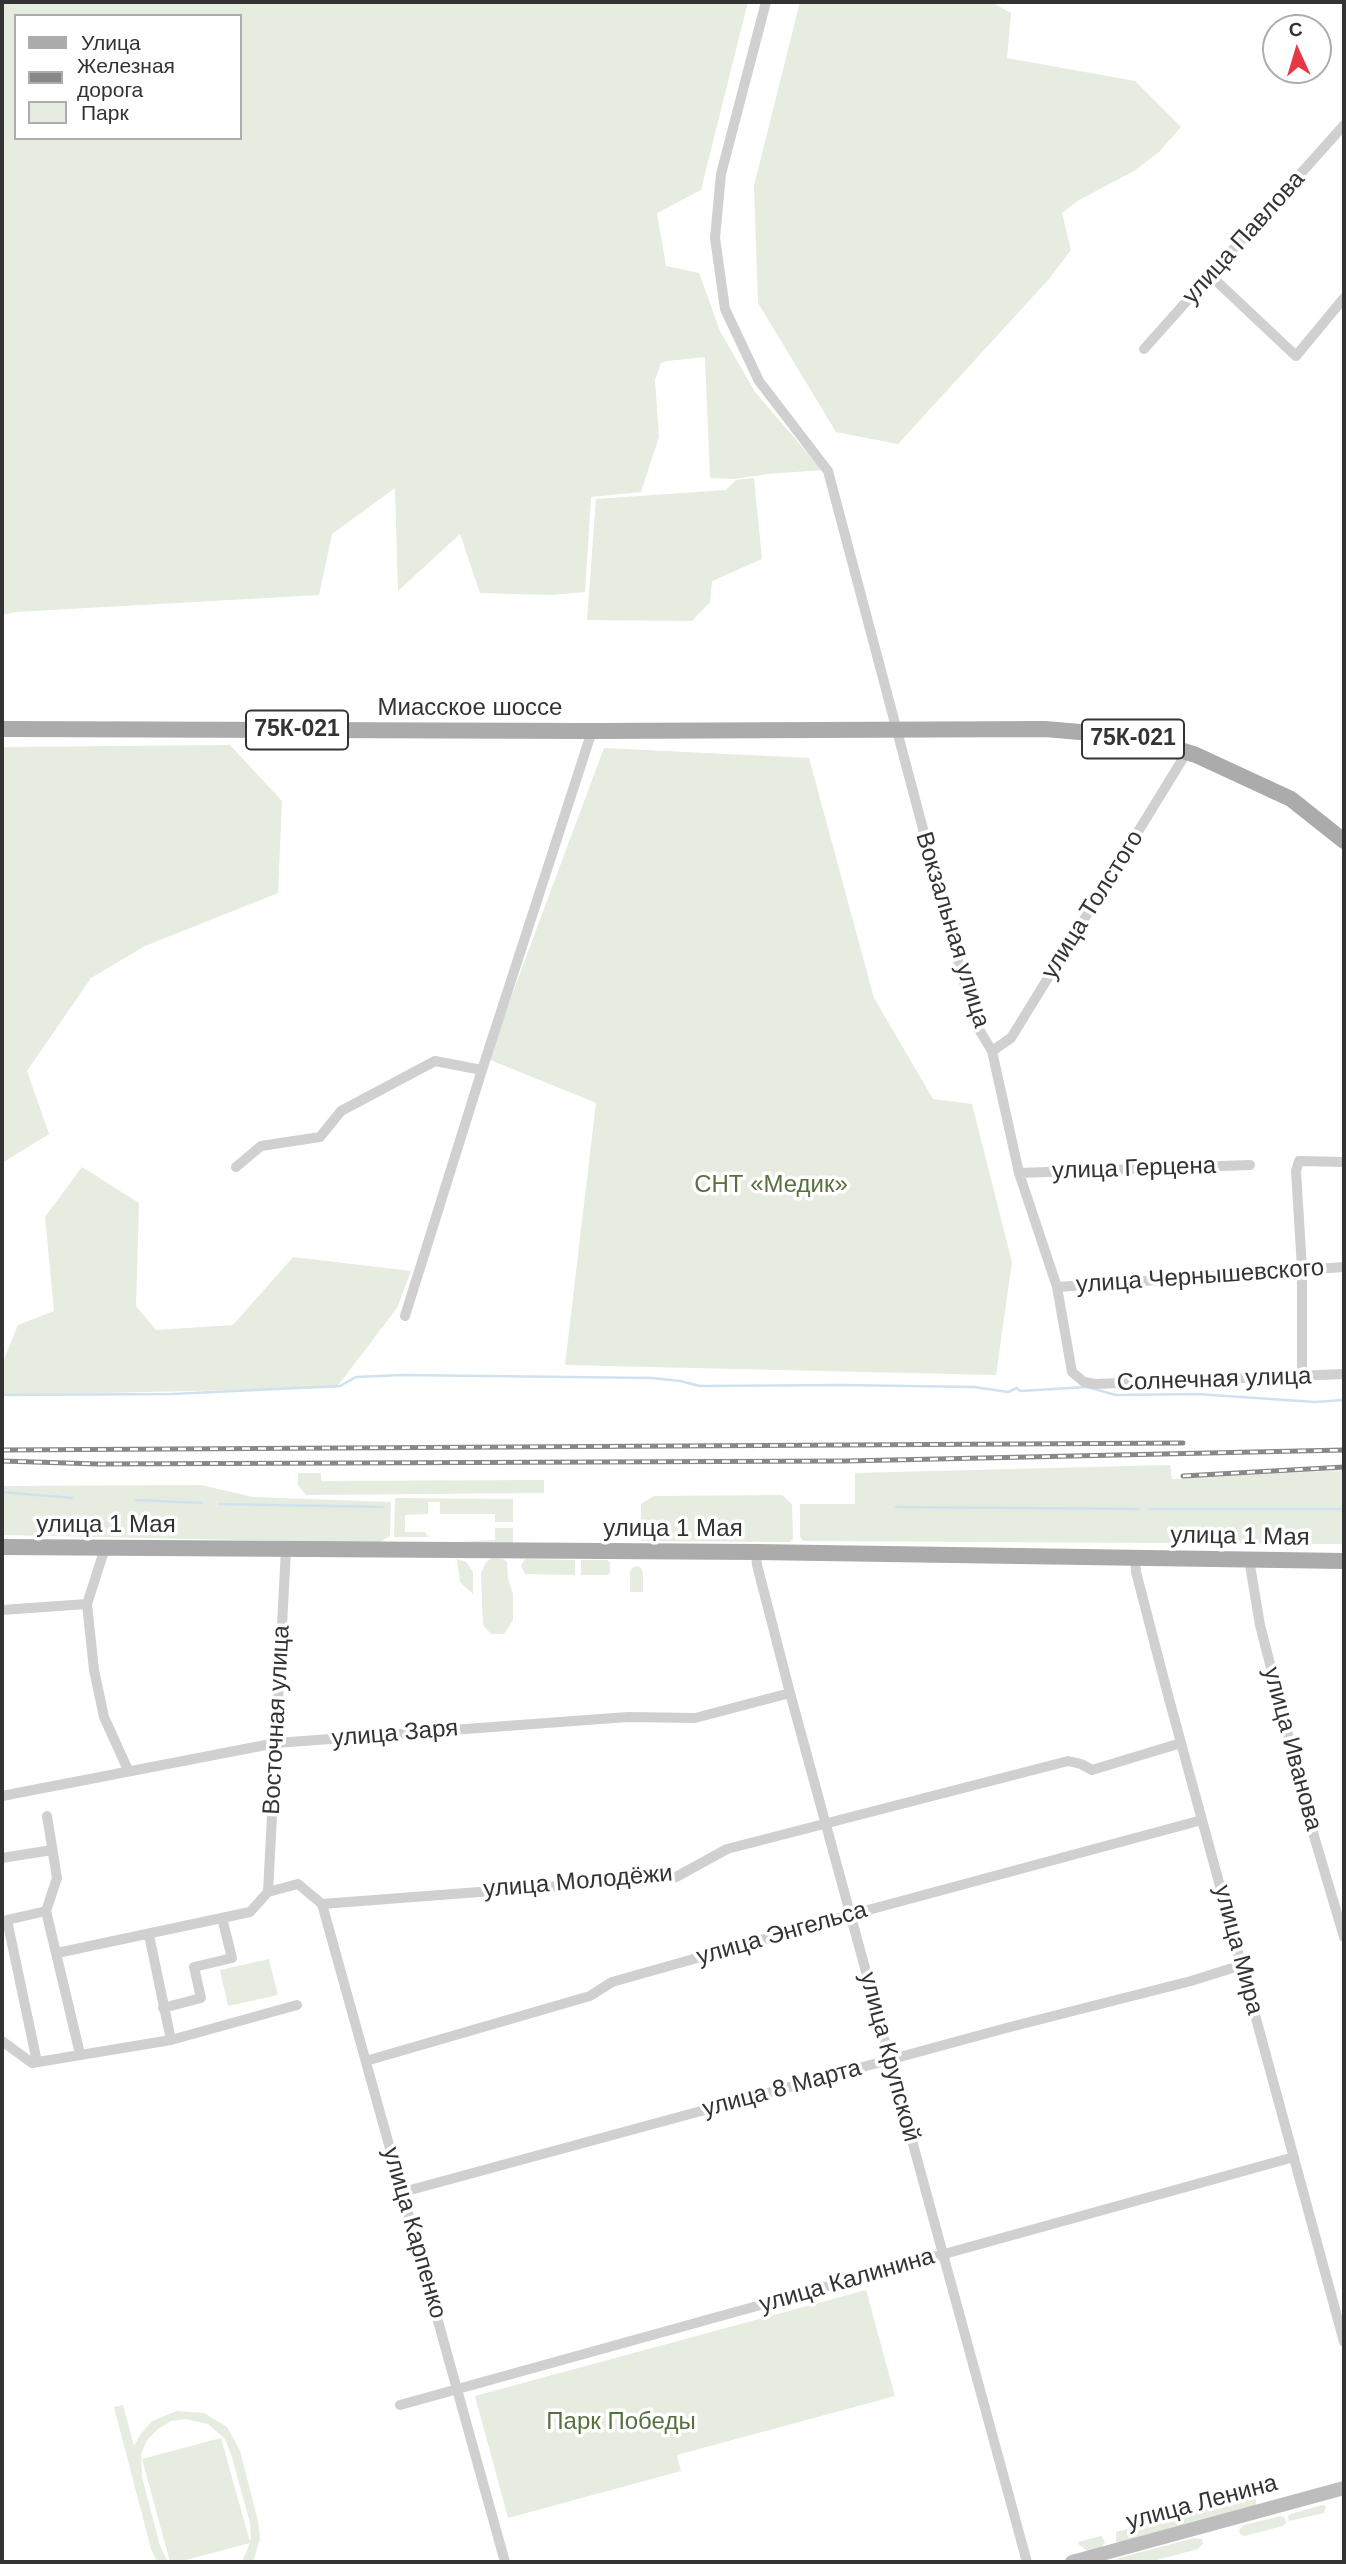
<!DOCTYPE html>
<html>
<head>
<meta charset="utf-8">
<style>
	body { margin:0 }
	#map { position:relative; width:1346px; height:2564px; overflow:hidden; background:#fff; font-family:Arial,sans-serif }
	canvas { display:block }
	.frame { position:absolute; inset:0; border:4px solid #333; pointer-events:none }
	.legend { position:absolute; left:14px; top:14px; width:228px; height:126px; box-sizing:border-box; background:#fff; border:2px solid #adadad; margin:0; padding:9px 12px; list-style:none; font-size:21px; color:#333 }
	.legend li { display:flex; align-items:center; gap:14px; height:35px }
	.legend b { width:35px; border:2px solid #adadad }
	.north { position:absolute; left:1262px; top:14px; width:70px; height:70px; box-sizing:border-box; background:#fff; border:2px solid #adadad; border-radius:50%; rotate:356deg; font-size:19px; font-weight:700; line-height:28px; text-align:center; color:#333 }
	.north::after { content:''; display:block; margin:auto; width:24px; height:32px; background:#e63946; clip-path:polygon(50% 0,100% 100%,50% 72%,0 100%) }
</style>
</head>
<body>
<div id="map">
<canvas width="1346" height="2564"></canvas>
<div class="frame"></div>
<ul class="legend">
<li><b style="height:9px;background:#ababab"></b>Улица</li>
<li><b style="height:9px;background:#888"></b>Железная дорога</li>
<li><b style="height:19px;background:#e6ecdf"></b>Парк</li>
</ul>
<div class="north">С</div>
</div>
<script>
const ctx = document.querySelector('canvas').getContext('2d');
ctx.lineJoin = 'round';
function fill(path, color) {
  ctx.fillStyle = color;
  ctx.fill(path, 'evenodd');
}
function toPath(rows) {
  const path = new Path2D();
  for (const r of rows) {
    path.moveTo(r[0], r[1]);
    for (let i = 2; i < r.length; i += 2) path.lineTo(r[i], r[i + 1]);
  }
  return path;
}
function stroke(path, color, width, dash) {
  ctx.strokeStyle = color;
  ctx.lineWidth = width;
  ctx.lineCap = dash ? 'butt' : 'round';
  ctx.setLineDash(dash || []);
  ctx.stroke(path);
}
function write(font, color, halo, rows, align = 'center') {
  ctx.font = font + ' Arial,sans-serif';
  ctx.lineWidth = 7;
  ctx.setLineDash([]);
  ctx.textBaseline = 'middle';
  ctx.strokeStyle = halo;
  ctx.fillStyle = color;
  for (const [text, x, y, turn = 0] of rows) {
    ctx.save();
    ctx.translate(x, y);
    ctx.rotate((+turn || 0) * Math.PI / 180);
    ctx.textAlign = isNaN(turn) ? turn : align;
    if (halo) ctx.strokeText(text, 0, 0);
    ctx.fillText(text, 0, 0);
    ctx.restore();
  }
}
fill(toPath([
	[2,2,748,2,701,190,657,213,666,266,699,273,720,331,755,392,822,470,768,474,734,479,710,478,705,357,667,361,661,363,655,380,659,437,641,492,591,497,585,592,552,595,480,593,460,534,398,591,395,488,332,534,319,595,16,612,2,615],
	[16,16,240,16,240,138,16,138],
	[800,2,991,2,1011,13,1007,58,1135,81,1181,127,1159,152,1134,171,1079,200,1062,213,1071,250,1049,279,898,444,836,432,758,303,754,186],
	[754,478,762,559,712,581,710,602,692,621,587,620,596,499,726,490,736,480],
	[230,745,282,801,278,893,145,946,91,978,27,1071,49,1134,2,1163,2,747],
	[604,748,809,758,874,998,933,1099,972,1104,1012,1262,996,1375,565,1365,596,1103,488,1059],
	[82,1167,139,1203,136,1306,156,1330,233,1325,293,1257,411,1271,397,1308,336,1388,2,1395,2,1364,18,1325,54,1311,45,1217],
	[1170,1465,1172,1479,1344,1470,1344,1544,803,1541,800,1537,800,1504,855,1504,855,1473],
	[298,1473,321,1473,321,1481,544,1480,544,1493,306,1495,298,1485],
	[201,1485,253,1497,391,1502,390,1536,378,1543,2,1535,2,1486],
	[782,1495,792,1504,793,1539,790,1542,642,1541,641,1540,641,1504,654,1496],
	[395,1498,513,1499,513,1522,495,1522,495,1514,440,1514,440,1502,428,1502,428,1514,405,1515,405,1532,425,1532,428,1537,394,1537],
	[495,1528,513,1528,513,1543,456,1542,495,1540],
	[492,1558,503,1559,507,1562,508,1579,513,1594,513,1620,504,1634,491,1634,483,1625,481,1573,486,1562],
	[457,1559,466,1562,473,1572,473,1594,460,1582],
	[525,1559,575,1560,575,1575,525,1574,521,1566],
	[581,1560,608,1560,610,1563,610,1573,607,1575,581,1575],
	[636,1566,641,1568,643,1573,643,1592,630,1592,630,1572,632,1568],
	[269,1959,278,1995,228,2006,220,1970],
	[866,2290,895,2396,677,2455,681,2471,508,2518,475,2396],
	[123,2405,134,2446,140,2435,152,2421,177,2411,204,2413,227,2427,240,2451,258,2521,260,2539,253,2562,242,2562,250,2543,178,2562,170,2562,142,2459,221,2438,250,2542,251,2538,250,2523,231,2454,225,2439,208,2424,186,2419,171,2421,158,2429,147,2440,141,2454,142,2477,160,2546,168,2562,157,2562,151,2549,114,2407],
	[1253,2495,1256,2498,1256,2506,1120,2544,1116,2542,1116,2532],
	[1322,2505,1326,2506,1324,2513,1289,2521,1288,2516,1291,2514],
	[1281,2516,1285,2518,1286,2523,1283,2526,1244,2536,1240,2534,1239,2530,1244,2525],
	[1101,2536,1105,2542,1101,2548,1088,2551,1078,2544,1078,2542],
	[1194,2538,1202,2539,1203,2544,1198,2549,1149,2562,1115,2562,1119,2558]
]), '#e6ecdf');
stroke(toPath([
	[2,1395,172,1394,340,1386,356,1377,402,1375,652,1378,680,1381,700,1386,842,1385,974,1387,1008,1392,1017,1388,1020,1391,1087,1387,1116,1395,1197,1394,1315,1402,1344,1400],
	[2,1492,72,1498],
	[136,1500,202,1503],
	[219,1504,383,1507],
	[896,1507,1139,1509],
	[1149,1509,1344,1509]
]), '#cfe2ee', 2.5);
stroke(toPath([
	[766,2,721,174,715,238,725,309,759,381,828,471,974,1021,992,1051,1019,1173,1057,1287,1072,1372,1084,1382,1095,1384,1344,1374],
	[1211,276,1296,356,1344,298],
	[1144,349,1344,125],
	[992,1051,1011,1038,1187,752],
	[236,1167,261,1146,320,1137,341,1111,435,1061,482,1070],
	[1019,1173,1250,1165],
	[1057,1287,1344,1267],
	[405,1316,482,1070,592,731],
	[1302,1376,1302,1268,1296,1171,1299,1161,1344,1162],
	[105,1548,87,1604,94,1670,104,1717,128,1770],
	[756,1552,757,1565,790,1693,1027,2562],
	[1135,1558,1136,1572,1168,1695,1344,2342],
	[1249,1559,1260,1625,1314,1836,1344,1937],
	[2,1610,87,1604],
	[2,1796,276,1743,628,1717,695,1718,790,1693],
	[47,1816,57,1878,46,1911,80,2054],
	[2,1858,52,1850],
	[268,1892,286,1549],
	[322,1904,505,2562],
	[149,1935,171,2040],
	[57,1953,250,1912,268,1892,298,1884,322,1904,676,1877,727,1849,1068,1761,1081,1764,1092,1770,1181,1743],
	[163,2008,201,1998,194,1967,232,1958,222,1918],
	[2,2041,32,2063,171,2040,297,2005],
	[366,2061,590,1996,612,1982,846,1916,1202,1820],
	[37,2062,7,1920,46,1911],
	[403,2192,1010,2027,1191,1981,1242,1965],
	[400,2405,1294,2157]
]), '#d0d0d0', 10);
stroke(toPath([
	[1072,2562,1344,2488]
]), '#bdbdbd', 14);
stroke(toPath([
	[2,729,592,731,1045,729,1103,734,1158,743,1196,755,1291,799,1344,841],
	[2,1547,756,1552,1344,1561]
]), '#ababab', 16);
const rail = toPath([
	[2,1450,1183,1443],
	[2,1461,98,1464,846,1461,1344,1450],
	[1183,1476,1344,1467]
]);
stroke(rail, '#888', 5);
stroke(rail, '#fff', 2.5, [8]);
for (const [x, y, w] of [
	[297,730,102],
	[1133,739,102]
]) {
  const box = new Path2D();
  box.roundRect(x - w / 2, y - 19.5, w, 39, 5);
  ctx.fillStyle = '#fff';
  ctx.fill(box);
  stroke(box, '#333', 2);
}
write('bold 23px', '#333', null, [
	["75К-021",297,730],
	["75К-021",1133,739]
]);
write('24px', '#333', '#fff', [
	["улица Павлова",1244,238,-48],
	["Миасское шоссе",470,708],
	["улица Толстого",1093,905,-58],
	["Вокзальная улица",952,930,73],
	["улица Герцена",1134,1169,-2],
	["улица Чернышевского",1200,1277,-4],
	["Солнечная улица",1214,1380,-2],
	["улица 1 Мая",106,1525],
	["улица 1 Мая",673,1529],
	["улица 1 Мая",1240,1537,1],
	["Восточная улица",277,1720,-87],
	["улица Заря",395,1734,-5],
	["улица Иванова",1292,1749,75],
	["улица Молодёжи",578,1882,-5],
	["улица Энгельса",782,1934,-16],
	["улица Мира",1238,1950,75],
	["улица Крупской",889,2057,75],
	["улица 8 Марта",782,2089,-15],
	["улица Карпенко",414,2233,74],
	["улица Калинина",847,2281,-16],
	["улица Ленина",1202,2503,-15]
]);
write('24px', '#56703f', '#fff', [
	["СНТ «Медик»",771,1185],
	["Парк Победы",621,2422]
]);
</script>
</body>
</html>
